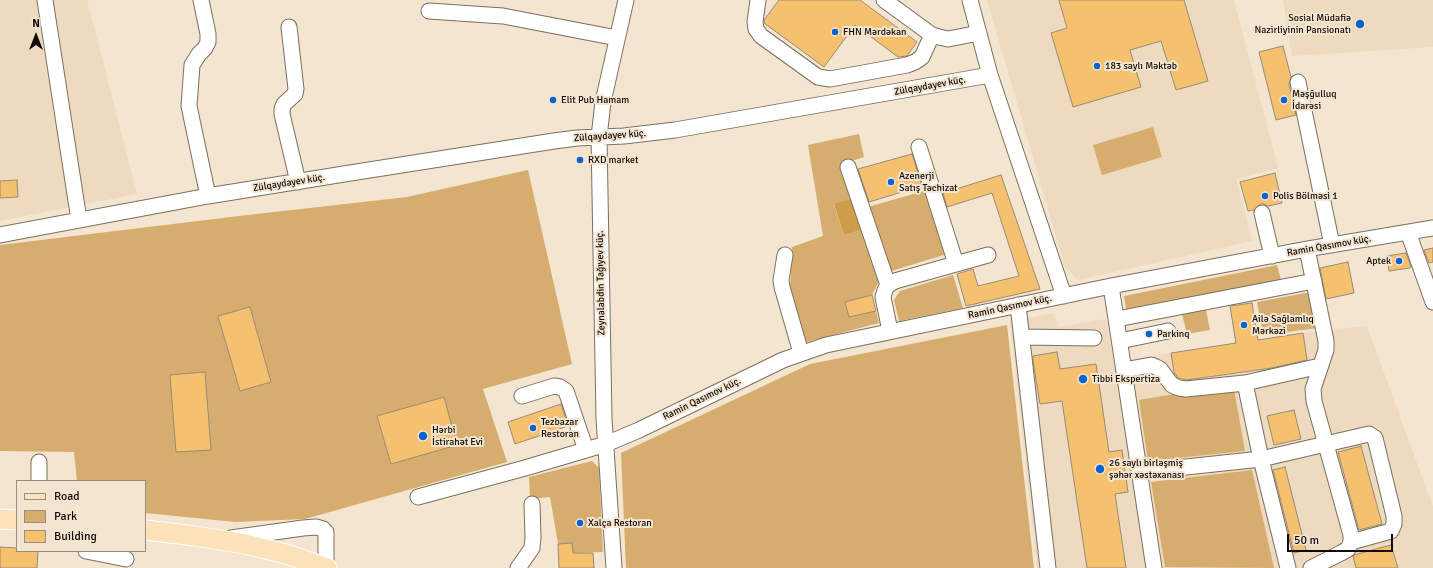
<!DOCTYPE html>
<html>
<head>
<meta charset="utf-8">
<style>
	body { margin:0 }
	#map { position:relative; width:1433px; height:568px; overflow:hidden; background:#f4e5d1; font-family:Signika,sans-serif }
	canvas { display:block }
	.legend { position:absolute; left:16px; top:480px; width:130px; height:72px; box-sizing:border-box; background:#f4e5d1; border:1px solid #988d7f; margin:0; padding:5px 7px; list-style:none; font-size:12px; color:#0f0a05 }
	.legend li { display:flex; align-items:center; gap:8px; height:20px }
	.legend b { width:20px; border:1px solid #988d7f }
	.north { position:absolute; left:16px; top:16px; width:40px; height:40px; -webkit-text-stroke:3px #f4e5d1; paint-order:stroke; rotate:0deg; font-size:11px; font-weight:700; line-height:16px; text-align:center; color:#0f0a05 }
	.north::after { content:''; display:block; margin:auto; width:14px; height:18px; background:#0f0a05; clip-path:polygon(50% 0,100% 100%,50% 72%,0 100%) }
	.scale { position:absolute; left:1287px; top:534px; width:106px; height:18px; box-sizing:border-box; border:2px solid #0f0a05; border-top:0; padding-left:5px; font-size:12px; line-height:14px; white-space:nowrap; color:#0f0a05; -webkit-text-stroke:3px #f4e5d1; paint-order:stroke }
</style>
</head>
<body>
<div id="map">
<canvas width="1433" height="568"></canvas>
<ul class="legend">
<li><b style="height:5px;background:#fce2ba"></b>Road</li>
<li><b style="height:11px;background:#d6ad6e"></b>Park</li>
<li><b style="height:11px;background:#f5c16f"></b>Building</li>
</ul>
<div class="north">N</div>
<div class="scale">50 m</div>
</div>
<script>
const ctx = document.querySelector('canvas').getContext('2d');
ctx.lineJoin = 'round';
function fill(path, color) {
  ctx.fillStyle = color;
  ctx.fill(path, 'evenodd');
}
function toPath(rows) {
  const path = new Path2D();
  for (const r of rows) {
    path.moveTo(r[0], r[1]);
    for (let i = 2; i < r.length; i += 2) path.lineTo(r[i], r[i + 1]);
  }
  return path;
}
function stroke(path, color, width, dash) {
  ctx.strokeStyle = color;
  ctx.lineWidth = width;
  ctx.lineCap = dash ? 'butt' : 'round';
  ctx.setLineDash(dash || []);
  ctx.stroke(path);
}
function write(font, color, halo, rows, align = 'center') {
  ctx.font = font + ' Signika,sans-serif';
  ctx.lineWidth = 4;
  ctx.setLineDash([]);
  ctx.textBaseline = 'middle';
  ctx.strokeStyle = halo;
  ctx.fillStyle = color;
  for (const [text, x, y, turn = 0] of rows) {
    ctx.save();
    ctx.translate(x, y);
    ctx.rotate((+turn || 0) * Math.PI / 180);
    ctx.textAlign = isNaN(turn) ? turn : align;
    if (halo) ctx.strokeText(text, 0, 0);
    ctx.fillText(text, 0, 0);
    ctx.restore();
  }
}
fill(toPath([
	[0,0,87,0,137,194,0,221],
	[987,0,1234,0,1278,168,1236,179,1252,241,1078,280,1065,267],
	[1283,0,1433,0,1433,47,1292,56],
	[1252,303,1258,340,1325,330,1367,326,1433,507,1433,568,1037,568,1010,322,1054,313,1059,327,1106,319,1114,362,1235,343,1230,306]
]), '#eddabf');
fill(toPath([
	[1153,127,1162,157,1102,175,1093,145],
	[859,134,864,157,840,165,852,199,834,205,844,235,861,230,879,281,872,295,879,323,806,342,790,291,792,247,823,236,808,145],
	[528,170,572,364,483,389,507,462,305,519,235,522,145,513,145,481,77,481,74,452,0,451,0,245,239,216,407,197],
	[927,190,947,254,888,272,868,207],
	[1277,265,1281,280,1126,309,1124,296],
	[953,275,963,308,899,321,894,300,900,291],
	[1311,292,1318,328,1263,335,1257,302],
	[1206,310,1210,330,1187,334,1182,314],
	[1007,325,1034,568,626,568,621,453,810,364],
	[1233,384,1245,451,1148,461,1139,400],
	[592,461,599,468,603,552,573,553,558,544,550,497,530,499,529,477],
	[1252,470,1274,568,1165,567,1151,482]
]), '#d6ad6e');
fill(toPath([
	[852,199,861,230,844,235,834,204]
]), '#cf9d4a');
const building = toPath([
	[779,0,860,0,917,42,907,56,898,57,855,25,824,67,764,23,764,20,779,0],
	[1059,0,1184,0,1208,81,1176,90,1161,41,1130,50,1141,87,1073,107,1051,33,1067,28,1059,0],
	[1283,46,1291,77,1289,84,1296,115,1276,120,1259,52,1283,46],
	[912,154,922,186,869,202,858,169,912,154],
	[1275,173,1282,203,1268,206,1264,204,1260,204,1254,210,1248,211,1240,182,1275,173],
	[1001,175,1040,289,966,306,957,274,973,269,978,286,1019,276,992,193,947,207,943,193,1001,175],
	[17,180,18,197,0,198,0,181,17,180],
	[1433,248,1433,262,1429,263,1424,250,1433,248],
	[1406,253,1411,267,1410,268,1389,271,1386,256,1406,253],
	[1348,262,1354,293,1326,299,1320,268,1348,262],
	[872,295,876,311,849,317,845,302,872,295],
	[1252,303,1258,340,1303,333,1307,360,1272,368,1194,379,1186,380,1178,378,1174,372,1171,353,1236,343,1230,306,1252,303],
	[250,307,271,382,240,391,218,316,250,307],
	[1057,352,1060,369,1096,364,1109,452,1122,450,1128,492,1115,494,1126,568,1087,568,1062,401,1040,404,1033,361,1033,356,1057,352],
	[205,372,211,450,176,452,170,375,205,372],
	[444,397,457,445,391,464,377,416,444,397],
	[561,404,568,426,515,444,508,422,561,404],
	[1294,410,1301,439,1274,445,1267,416,1294,410],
	[1361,446,1382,524,1359,530,1338,452,1361,446],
	[1285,467,1306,550,1294,553,1273,470,1285,467],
	[572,543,573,553,593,553,594,568,559,568,558,544,572,543],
	[1391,545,1398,568,1356,568,1353,556,1354,555,1391,545],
	[0,547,17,548,17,551,38,551,37,568,0,568,0,547]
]);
fill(building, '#f5c16f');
stroke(building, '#988b78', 1);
const minor = toPath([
	[45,0,79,220],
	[201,0,208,34,208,42,205,48,199,54,192,65,189,106,208,196],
	[758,0,755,22,756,29,761,36,818,77,830,79,907,65,915,62,922,57,932,35],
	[884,0,932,35,939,37,948,39,979,33],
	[970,0,990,75],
	[429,11,503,16,617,38],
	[289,27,296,89,295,94,284,104,282,109,282,114,298,182],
	[1298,82,1332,245],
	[919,147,956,264],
	[848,167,888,285],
	[1262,213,1272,256],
	[1408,232,1433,302],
	[0,235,208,196,344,174,554,141,577,138,624,136,675,130,990,75,1064,296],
	[1307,249,1326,341,1326,350,1313,389,1314,401,1351,535,1351,542,1348,549,1341,553,1311,568],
	[785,255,781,280,782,287,801,353],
	[1111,286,1154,568],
	[1018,305,1048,568],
	[1117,319,1314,281],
	[890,331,883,297,885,290,888,285,895,281,988,255],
	[1022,337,1094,338],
	[1120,341,1168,331],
	[1124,370,1151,365,1156,367,1160,369,1172,385,1179,388,1186,389,1245,383,1320,366],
	[1245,383,1261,459,1288,568],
	[522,396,554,386,560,387,566,391,586,450],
	[1139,472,1261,459,1369,434,1375,438,1394,516,1394,524,1391,531,1351,542],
	[39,481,39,462],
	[418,497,525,468,606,444,639,430,783,360,826,345,1111,286,1307,249,1433,228],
	[231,538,303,528,316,527,323,529,326,532,326,568],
	[86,551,126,559],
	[518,568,532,548,533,538,532,504],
	[614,568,604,419,599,137,603,102,626,0]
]);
const major = toPath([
	[0,519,17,520],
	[145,530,195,536,245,544,286,554,327,568]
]);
stroke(minor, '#7b6f5d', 17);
stroke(major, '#fff', 21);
stroke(minor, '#fff', 15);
stroke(major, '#fce2ba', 19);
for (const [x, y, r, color] of [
	[1360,24,5,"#0a63cc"],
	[835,32,4,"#0a63cc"],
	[1097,66,4,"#0a63cc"],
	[553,100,4,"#0a63cc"],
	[1284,100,4,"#0a63cc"],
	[580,160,4,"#0a63cc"],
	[891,182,4,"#0a63cc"],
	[1265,196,4,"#0a63cc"],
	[1399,261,4,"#0a63cc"],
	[1244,325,4,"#0a63cc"],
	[1149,334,4,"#0a63cc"],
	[1083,379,5,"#0a63cc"],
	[533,428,4,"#0a63cc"],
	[423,436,5,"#0a63cc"],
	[1100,469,5,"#0a63cc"],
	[580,523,4,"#0a63cc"]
]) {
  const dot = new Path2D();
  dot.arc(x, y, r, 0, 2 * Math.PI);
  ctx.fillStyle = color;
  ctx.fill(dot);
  stroke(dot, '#f4e5d1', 1.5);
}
write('10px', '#0f0a05', '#f4e5d1', [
	["Sosial Müdafiə",1351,18,"right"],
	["Nazirliyinin Pansionatı",1351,30,"right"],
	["FHN Mərdəkan",843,32],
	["183 saylı Məktəb",1105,66],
	["Məşğulluq",1292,94],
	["İdarəsi",1292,106],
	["Elit Pub Hamam",561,100],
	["RXD market",588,160],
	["Azenerji",899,176],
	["Satış Təchizat",899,188],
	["Polis Bölməsi 1",1273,196],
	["Aptek",1391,261,"right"],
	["Ailə Sağlamlıq",1252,319],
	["Mərkəzi",1252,331],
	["Parkinq",1157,334],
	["Tibbi Ekspertiza",1092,379],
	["Tezbazar",541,422],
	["Restoran",541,434],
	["Hərbi",432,430],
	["İstirahət Evi",432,442],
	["26 saylı birləşmiş",1109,463],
	["şəhər xəstəxanası",1109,475],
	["Xalça Restoran",588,523]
], 'left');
write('10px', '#0f0a05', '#f4e5d1', [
	["Zülqaydayev küç.",930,86,-10],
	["Zülqaydayev küç.",610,136,-4],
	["Zülqaydayev küç.",289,183,-9],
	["Ramin Qasımov küç.",1329,246,-10],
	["Zeynalabdin Tağıyev küç.",601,283,-91],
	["Ramin Qasımov küç.",1010,307,-12],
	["Ramin Qasımov küç.",702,399,-26]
]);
</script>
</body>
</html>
